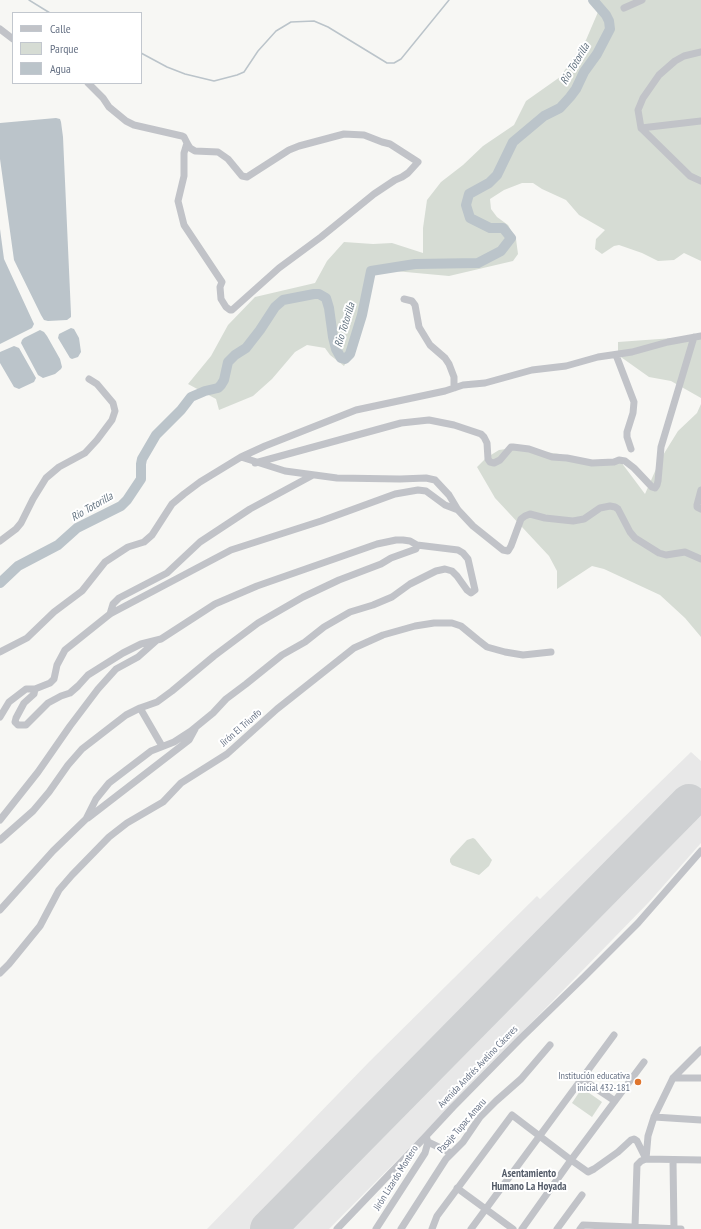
<!DOCTYPE html>
<html>
<head>
<meta charset="utf-8">
<style>
	body { margin:0 }
	#map { position:relative; width:701px; height:1229px; overflow:hidden; background:#f7f7f4; font-family:"PT Sans Narrow",sans-serif }
	canvas { display:block }
	.legend { position:absolute; left:12px; top:12px; width:130px; height:72px; box-sizing:border-box; background:#fff; border:1px solid #c2c7ce; margin:0; padding:5px 7px; list-style:none; font-size:12px; color:#677285 }
	.legend li { display:flex; align-items:center; gap:8px; height:20px }
	.legend b { width:20px; border:1px solid #c2c7ce }
</style>
</head>
<body>
<div id="map">
<canvas width="701" height="1229"></canvas>
<ul class="legend">
<li><b style="height:5px;background:#c1c3c8"></b>Calle</li>
<li><b style="height:11px;background:#d6dcd4"></b>Parque</li>
<li><b style="height:11px;background:#bbc4ca"></b>Agua</li>
</ul>
</div>
<script>
const ctx = document.querySelector('canvas').getContext('2d');
ctx.lineJoin = 'round';
function fill(path, color) {
  ctx.fillStyle = color;
  ctx.fill(path, 'evenodd');
}
function toPath(rows) {
  const path = new Path2D();
  for (const r of rows) {
    path.moveTo(r[0], r[1]);
    for (let i = 2; i < r.length; i += 2) path.lineTo(r[i], r[i + 1]);
  }
  return path;
}
function stroke(path, color, width, dash) {
  ctx.strokeStyle = color;
  ctx.lineWidth = width;
  ctx.lineCap = dash ? 'butt' : 'round';
  ctx.setLineDash(dash || []);
  ctx.stroke(path);
}
function write(font, color, halo, rows, align = 'center') {
  ctx.font = font + ' "PT Sans Narrow",sans-serif';
  ctx.lineWidth = 4;
  ctx.setLineDash([]);
  ctx.textBaseline = 'middle';
  ctx.strokeStyle = halo;
  ctx.fillStyle = color;
  for (const [text, x, y, turn = 0] of rows) {
    ctx.save();
    ctx.translate(x, y);
    ctx.rotate((+turn || 0) * Math.PI / 180);
    ctx.textAlign = isNaN(turn) ? turn : align;
    if (halo) ctx.strokeText(text, 0, 0);
    ctx.fillText(text, 0, 0);
    ctx.restore();
  }
}
fill(toPath([
	[691,752,701,761,701,843,649,902,437,1120,329,1229,207,1229,370,1061,537,896,540,899]
]), '#e8e8e8');
fill(toPath([
	[596,0,701,0,701,261,684,253,674,260,658,261,642,253,619,245,614,246,602,254,595,249,596,239,605,230,579,215,566,200,542,189,533,183,522,183,504,190,490,199,491,209,497,217,508,225,516,239,518,254,513,261,449,276,384,270,373,273,367,282,365,292,364,321,355,346,344,366,330,355,325,348,307,345,295,352,272,379,253,396,219,410,216,399,188,384,211,356,228,325,255,297,315,283,327,261,344,242,373,244,392,243,423,253,423,228,427,200,441,182,463,165,483,146,514,125,526,101,560,77,586,40,598,12],
	[701,336,701,398,671,381,649,377,618,355,618,342],
	[701,404,701,637,685,618,660,595,604,569,592,566,557,589,557,571,549,556,495,498,477,467,486,458,499,450,513,448,560,454,584,463,603,459,621,462,645,494,660,460,678,431,697,413],
	[473,838,475,839,492,860,489,866,479,875,452,865,450,862,450,859,452,856,467,840],
	[582,1088,602,1102,592,1117,572,1103]
]), '#d6dcd4');
fill(toPath([
	[56,118,60,119,61,122,63,137,71,314,71,317,67,320,48,321,44,320,41,315,14,260,0,159,0,123],
	[0,229,4,259,34,324,32,328,0,344],
	[71,328,74,329,79,338,81,352,78,357,72,359,70,358,58,338,59,334],
	[40,330,44,332,47,336,60,359,62,367,61,369,55,374,43,378,38,375,21,343,22,340,24,338],
	[14,346,19,348,36,378,34,382,19,389,14,387,0,363,0,352]
]), '#bbc4ca');
stroke(toPath([
	[29,0,50,13],
	[141,53,167,67,185,74,214,81,237,75,244,72,258,51,276,31,291,22,314,21,328,27,387,63,394,63,401,59,449,0]
]), '#bbc4ca', 1.5);
stroke(toPath([
	[0,583,18,566,58,545,77,528,121,506,127,500,141,479,141,464,142,459,156,435,181,410,191,397,205,391,218,388,221,385,224,380,228,362,235,355,246,348,260,330,275,307,283,300,314,294,319,294,326,298,329,308,333,337,336,349,341,358,345,359,350,354,362,315,371,271,415,264,478,263,501,251,511,238,503,228,490,228,470,218,466,205,469,194,489,183,497,175,513,142,544,116,560,108,570,97,576,89,584,72,597,54,610,29,609,21,606,15,593,0]
]), '#bbc4ca', 10);
stroke(toPath([
	[268,1229,689,802]
]), '#ced0d2', 36);
stroke(toPath([
	[624,8,642,0],
	[0,29,13,39],
	[701,52,684,56,675,61,659,75,643,98,638,110,641,128,690,176,701,181],
	[88,83,103,98,109,107,126,121,134,125,182,136,184,137,187,143,190,148,195,151,218,152,228,159,242,176,247,177,289,150,299,146,344,134,364,135,382,142,390,144,418,162,408,173,402,177,395,180,374,194,321,237,279,268,232,310,230,310,226,307,221,299,220,287,222,282,184,225,178,201,184,176,184,153,187,143],
	[641,128,701,121],
	[404,299,412,301,415,305,419,327,430,345,445,358,449,364,454,377,454,388],
	[616,355,634,402,633,413,627,432,627,437,631,449],
	[241,457,285,471,337,478,400,479,426,478,435,480,449,495,458,510,473,526,503,550,508,551,511,546,521,519,525,516,530,514,545,518,573,521,584,519,600,508,610,506,615,507,618,509,630,532,635,538,659,553,666,555,685,552,701,559],
	[255,463,401,423,429,420,454,425,481,434,484,437,487,443,488,459,490,462,494,463,500,460,511,447,513,447,529,449,552,457,567,458,592,463,614,462,619,460,625,461,634,468,652,487,655,488,657,485,658,481,661,447,694,337],
	[701,490,697,505,697,507,701,509],
	[0,541,16,529,21,523,33,499,46,478,59,467,85,453,97,440,112,420,115,411,113,403,97,384,89,379],
	[110,614,113,604,119,598,167,573,200,542,250,509,313,475],
	[0,652,27,638,54,612,82,591,105,562,128,547,144,542,152,535,172,504,184,494,200,482,241,457,265,446,356,410,445,391,463,385,485,383,532,370,566,366,598,357,632,352,668,342,701,336],
	[140,708,162,746],
	[0,717,9,702,26,689,35,689],
	[88,818,189,740,195,729],
	[0,820,38,772,70,726,98,689,116,669,138,657,156,641],
	[0,840,33,811,49,792,68,765,82,749,126,715,140,708,157,702,172,691,214,656,258,623,303,597,339,580,381,564,391,558,416,549,417,545,410,541,403,540,396,540,377,544,257,586,215,604,161,639,141,644,123,653,88,675,78,686,70,693,61,696,48,703,26,725,18,725,15,722,16,718,24,703,34,694,35,689,50,683,54,679,57,665,65,650,110,614,231,550,321,521,395,494,418,490,426,491,445,505,458,510],
	[0,910,53,851,86,819,96,799,109,783,151,751,174,742,191,731,213,713,226,699,246,684,282,655,305,642,324,627,350,612,373,605,392,597,410,584,436,571,445,569,452,571,457,576,467,590,471,593,475,590,468,559,463,553,458,550,417,545],
	[0,973,9,964,40,926,59,890,72,875,109,837,127,823,163,802,181,783,227,754,277,709,354,648,383,635,415,626,434,623,452,623,461,626,478,640,487,647,505,652,523,655,551,652],
	[673,1078,701,1078],
	[582,1079,615,1101],
	[654,1117,701,1120],
	[428,1142,451,1153],
	[646,1159,648,1136,654,1117,673,1078,701,1050],
	[673,1160,674,1229],
	[457,1188,513,1229],
	[635,1227,637,1165,641,1161,646,1159,701,1160],
	[337,1229,426,1136,453,1107,520,1039,585,976,638,923,701,851],
	[376,1229,425,1153,428,1142,426,1136],
	[401,1229,446,1159,463,1142,480,1117,496,1101,521,1079,550,1045],
	[432,1229,437,1216,512,1115,571,1160,588,1172,594,1169,618,1152,631,1140,634,1139,637,1141,646,1159],
	[471,1229,614,1035],
	[522,1229,571,1160,644,1062],
	[557,1229,582,1195],
	[580,1229,583,1225,681,1229]
]), '#c1c3c8', 7);
for (const [x, y, r, color] of [
	[638,1082,4,"#df752d"]
]) {
  const dot = new Path2D();
  dot.arc(x, y, r, 0, 2 * Math.PI);
  ctx.fillStyle = color;
  ctx.fill(dot);
  stroke(dot, '#fff', 1.5);
}
write('10px', '#677285', '#fff', [
	["Jirón El Triunfo",241,728,-41],
	["Avenida Andrés Avelino Cáceres",478,1067,-46],
	["Pasaje Tupac Amaru",462,1126,-49],
	["Jirón Lizardo Montero",396,1178,-58]
]);
write('10px', '#677285', '#fff', [
	["Institución educativa",630,1076],
	["inicial 432-181",630,1088]
], 'right');
write('italic 11px', '#637381', '#fff', [
	["Rio Totorilla",575,64,-59],
	["Rio Totorilla",345,325,-73],
	["Rio Totorilla",92,507,-30]
]);
write('bold 11px', '#555d6a', '#fff', [
	["Asentamiento",529,1174],
	["Humano La Hoyada",529,1187]
]);
</script>
</body>
</html>
